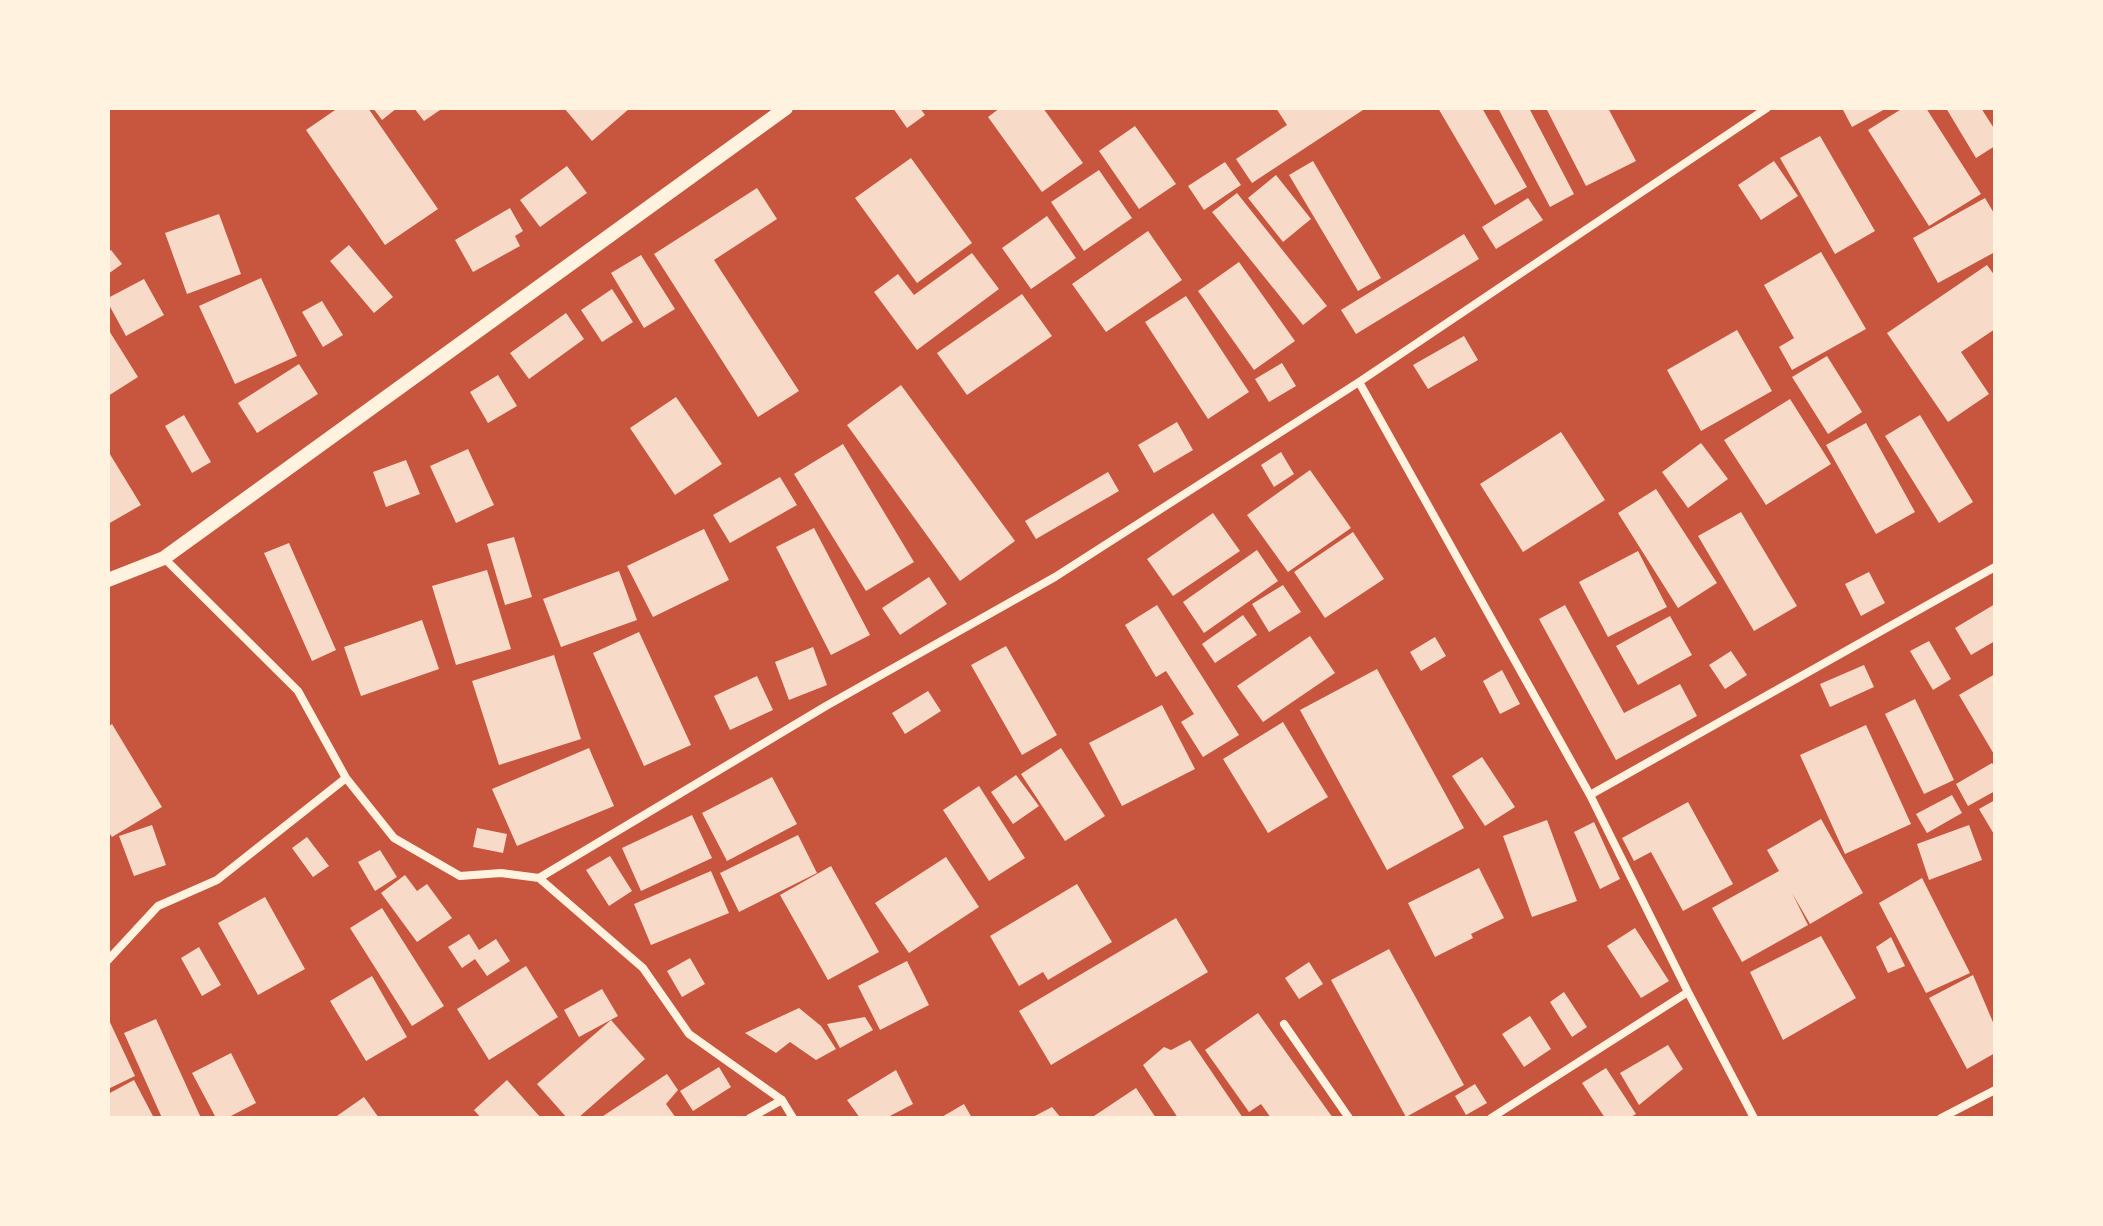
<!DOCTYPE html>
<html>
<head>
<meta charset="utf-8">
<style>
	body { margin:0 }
	#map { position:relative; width:2103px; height:1226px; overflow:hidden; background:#c8553d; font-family:"IBM Plex Sans",sans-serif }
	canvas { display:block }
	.frame { position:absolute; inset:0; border:110px solid #fff3e0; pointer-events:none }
</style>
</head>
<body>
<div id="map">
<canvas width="2103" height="1226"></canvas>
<div class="frame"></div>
</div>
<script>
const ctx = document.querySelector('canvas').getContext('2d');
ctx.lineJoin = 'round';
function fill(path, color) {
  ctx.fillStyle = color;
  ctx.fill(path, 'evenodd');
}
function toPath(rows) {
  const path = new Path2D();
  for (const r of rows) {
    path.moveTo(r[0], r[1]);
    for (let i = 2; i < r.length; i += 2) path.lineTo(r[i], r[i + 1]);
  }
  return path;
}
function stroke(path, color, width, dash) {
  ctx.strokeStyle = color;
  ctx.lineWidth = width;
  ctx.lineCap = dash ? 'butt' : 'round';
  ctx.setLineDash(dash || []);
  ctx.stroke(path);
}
fill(toPath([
	[338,108,368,108,438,209,385,245,306,130],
	[373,108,397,108,382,120],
	[414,108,443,108,424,121],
	[564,108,630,108,592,141],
	[893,108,920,108,925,115,907,128],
	[1000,108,1043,108,1083,163,1042,192,988,117],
	[1276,108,1366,108,1252,183,1236,159,1287,125],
	[1438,108,1482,108,1527,187,1495,205],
	[1498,108,1529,108,1574,194,1550,207],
	[1546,108,1608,108,1636,161,1586,186],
	[1842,108,1887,108,1852,127],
	[1903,108,1926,108,1981,194,1929,226,1868,130],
	[1946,108,1981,108,1995,130,1995,146,1976,158],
	[1135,126,1176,184,1139,209,1099,151],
	[1820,136,1875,231,1835,254,1780,158],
	[911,158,972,243,917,283,855,198],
	[1313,161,1381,278,1358,291,1289,175],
	[1774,161,1798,196,1761,220,1738,185],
	[1225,162,1241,185,1204,210,1188,186],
	[567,166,587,193,540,227,520,200],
	[1099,170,1132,218,1084,251,1051,202],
	[1276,175,1311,219,1283,242,1248,198],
	[757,188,777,219,714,260,799,391,758,417,654,254],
	[1237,193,1327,306,1303,325,1212,212],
	[1528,198,1543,220,1496,249,1482,227],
	[1985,198,1995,215,1995,252,1938,283,1913,238],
	[510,208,523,231,515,236,520,246,473,272,455,240],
	[219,214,241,274,187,294,165,233],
	[1047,216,1076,258,1031,289,1002,248],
	[1148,231,1182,280,1106,332,1072,284],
	[1464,234,1479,259,1356,334,1341,310],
	[349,245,393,297,374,313,330,261],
	[111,250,122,264,108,274,108,252],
	[1821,252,1866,329,1792,370,1779,347,1794,338,1764,285],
	[972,253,999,289,917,350,874,292,898,274,914,295],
	[641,255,675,309,644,328,611,273],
	[1239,262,1295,341,1254,370,1198,291],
	[1987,265,1995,276,1995,329,1961,352,1989,394,1948,422,1887,333],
	[261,278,297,356,235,384,199,306],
	[144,279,164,315,126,336,108,303,108,298],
	[612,289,633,322,602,342,581,310],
	[1022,294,1052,336,967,395,937,353],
	[1186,296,1249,392,1208,419,1145,322],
	[322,301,343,335,323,347,302,312],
	[566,313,584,339,529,379,510,353],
	[108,329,138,377,108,396],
	[1737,330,1772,391,1701,431,1667,370],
	[1464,336,1478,360,1428,389,1413,365],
	[1827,356,1862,412,1828,434,1792,377],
	[1282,363,1296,386,1269,402,1255,379],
	[299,364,318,394,257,433,238,403],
	[498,375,517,406,488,423,470,392],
	[901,385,1015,541,960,581,847,425],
	[676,397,722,464,675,495,630,428],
	[1790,399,1831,464,1766,505,1724,440],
	[184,415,211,462,192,473,165,426],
	[1920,415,1973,502,1939,523,1885,436],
	[1177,422,1193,450,1154,473,1138,445],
	[1866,423,1915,512,1876,534,1826,445],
	[1561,432,1605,500,1523,552,1480,484],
	[1701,443,1728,479,1688,508,1662,472],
	[843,444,914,562,866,591,794,474],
	[468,449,494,505,456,523,430,466],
	[108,451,141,505,108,524],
	[1281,452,1294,474,1274,487,1261,465],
	[406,460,420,494,386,507,373,472],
	[1310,470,1351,528,1288,572,1247,515],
	[1108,472,1119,491,1036,539,1025,521],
	[780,477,797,505,730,543,713,515],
	[1656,489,1717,583,1678,608,1618,513],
	[1741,512,1797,606,1754,631,1698,536],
	[1213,513,1240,551,1173,596,1147,559],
	[814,528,870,635,831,655,776,547],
	[704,529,729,580,653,617,627,566],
	[1353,532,1384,579,1325,618,1294,572],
	[514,537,532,597,505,605,487,544],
	[289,543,336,650,312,661,264,553],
	[1257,550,1278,581,1204,633,1183,602],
	[1638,551,1667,607,1608,637,1579,582],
	[487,570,511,649,456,665,432,586],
	[619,571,637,620,561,647,543,599],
	[1869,572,1885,603,1861,616,1845,584],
	[929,577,947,604,900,635,882,608],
	[1283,585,1301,612,1269,632,1252,604],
	[1995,604,1995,641,1971,655,1955,628],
	[1157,605,1239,735,1203,757,1181,722,1194,714,1166,671,1156,677,1125,625],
	[1565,605,1624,713,1680,684,1697,716,1616,760,1539,619],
	[1243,615,1257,635,1215,663,1202,644],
	[1670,616,1692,655,1638,685,1616,646],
	[422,620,439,669,361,696,344,647],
	[639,632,691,745,644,766,593,653],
	[1310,636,1335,673,1263,722,1237,686],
	[1435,637,1446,656,1421,671,1410,652],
	[1929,641,1951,679,1933,690,1910,651],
	[1006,646,1057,735,1022,755,971,665],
	[813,647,827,685,789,700,775,662],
	[1731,651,1747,675,1725,689,1709,665],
	[554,655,581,739,499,765,472,681],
	[1864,665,1874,687,1830,707,1820,684],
	[1377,669,1464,828,1387,870,1300,710],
	[1502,670,1520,704,1500,714,1483,681],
	[1995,674,1995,756,1959,695],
	[757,676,773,710,730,730,714,696],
	[928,691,941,711,905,734,892,713],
	[1915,699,1954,780,1924,794,1885,714],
	[1162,705,1195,769,1122,806,1089,743],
	[1283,722,1328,797,1268,833,1223,759],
	[112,724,162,807,112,837,108,831,108,727],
	[1866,725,1911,824,1845,854,1800,755],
	[589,748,614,806,517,846,492,789],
	[1061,748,1105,816,1065,841,1021,774],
	[1482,757,1515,807,1485,826,1452,776],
	[1992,763,1995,767,1995,791,1968,806,1956,784],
	[1016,775,1039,806,1013,824,991,792],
	[772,777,797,824,727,861,702,813],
	[979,786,1025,858,989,881,943,810],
	[1952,795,1962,813,1927,833,1916,814],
	[1995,800,1995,836,1979,809],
	[1688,802,1733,884,1683,911,1651,852,1634,861,1622,838],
	[692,815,712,858,641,891,622,848],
	[1821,819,1863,893,1810,924,1792,893,1808,925,1742,962,1712,908,1779,871,1767,850],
	[1547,820,1577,901,1532,917,1503,836],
	[1594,822,1620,879,1600,889,1574,832],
	[152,825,166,865,134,876,119,836],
	[1969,825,1982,860,1929,880,1917,844],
	[477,828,507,834,503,853,473,847],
	[798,835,817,873,739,912,720,873],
	[307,837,329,866,313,877,292,848],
	[380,850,397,877,375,891,358,862],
	[610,856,632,891,609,906,586,870],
	[946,857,979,907,909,953,875,903],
	[831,866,879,952,828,980,780,895],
	[1479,868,1504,918,1471,934,1473,938,1435,957,1408,903],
	[711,871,729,913,651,945,634,904],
	[405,875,417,891,427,884,452,918,417,942,381,893],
	[1922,878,1970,973,1926,993,1879,903],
	[1077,884,1112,942,1048,980,1043,972,1019,986,990,936],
	[265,897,305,969,258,995,218,923],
	[382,908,444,1006,412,1026,350,928],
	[1176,918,1208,972,1051,1065,1019,1011],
	[1635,928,1669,981,1641,998,1607,946],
	[469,934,479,950,496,939,510,961,487,976,475,959,462,968,448,947],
	[1821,936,1856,998,1783,1040,1750,972],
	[1891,937,1905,966,1888,973,1876,947],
	[199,947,221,985,202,996,181,958],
	[1389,949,1464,1085,1406,1117,1331,980],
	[690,958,705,984,682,997,667,971],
	[907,961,929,1005,880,1030,858,986],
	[1309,962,1323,984,1299,999,1285,978],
	[526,966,558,1017,489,1060,457,1009],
	[1973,975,1995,1027,1995,1053,1967,1069,1929,998],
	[372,976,407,1037,366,1061,330,1001],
	[602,989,618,1016,579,1037,564,1010],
	[1564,992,1587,1027,1572,1037,1550,1002],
	[799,1008,821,1026,836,1049,816,1060,790,1042,776,1053,745,1033],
	[1258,1013,1333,1118,1271,1118,1261,1104,1249,1112,1205,1050],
	[1530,1016,1551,1049,1524,1067,1502,1034],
	[865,1017,873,1030,840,1048,827,1024],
	[108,1018,135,1076,108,1089],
	[156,1019,201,1118,162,1118,124,1033],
	[611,1020,645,1059,578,1118,567,1118,537,1084],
	[1190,1040,1243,1118,1178,1118,1143,1065,1164,1047,1171,1050],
	[1668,1045,1683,1069,1639,1105,1620,1073],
	[231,1053,256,1103,227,1118,216,1118,192,1073],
	[719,1067,731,1087,693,1111,680,1091],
	[1606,1068,1636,1114,1629,1118,1605,1118,1582,1083],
	[896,1070,913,1104,886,1118,860,1118,847,1100],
	[667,1074,678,1090,666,1104,676,1118,600,1118],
	[134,1080,154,1118,108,1118,108,1094],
	[507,1080,541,1118,481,1118,474,1110],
	[1475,1084,1487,1103,1466,1115,1455,1096],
	[1136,1088,1156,1118,1091,1118],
	[364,1097,379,1118,334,1118],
	[964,1104,972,1118,940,1118],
	[1052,1107,1061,1118,1031,1118]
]), '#f7dbc8');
stroke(toPath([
	[1359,382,1590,795,1688,992,1754,1118],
	[164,558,298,691,346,778,394,838,460,876,501,873,539,878,643,968,689,1034,782,1100,793,1118],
	[1590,795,1995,567],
	[539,878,826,706,1055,577,1359,382,1767,108],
	[108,960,158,906,217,880,346,778],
	[1284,1024,1349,1118],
	[750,1118,782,1100],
	[1491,1118,1688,992],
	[1941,1118,1995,1090]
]), '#fff3e0', 8);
stroke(toPath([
	[108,580,164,558,786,108]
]), '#fff3e0', 14);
</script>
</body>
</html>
